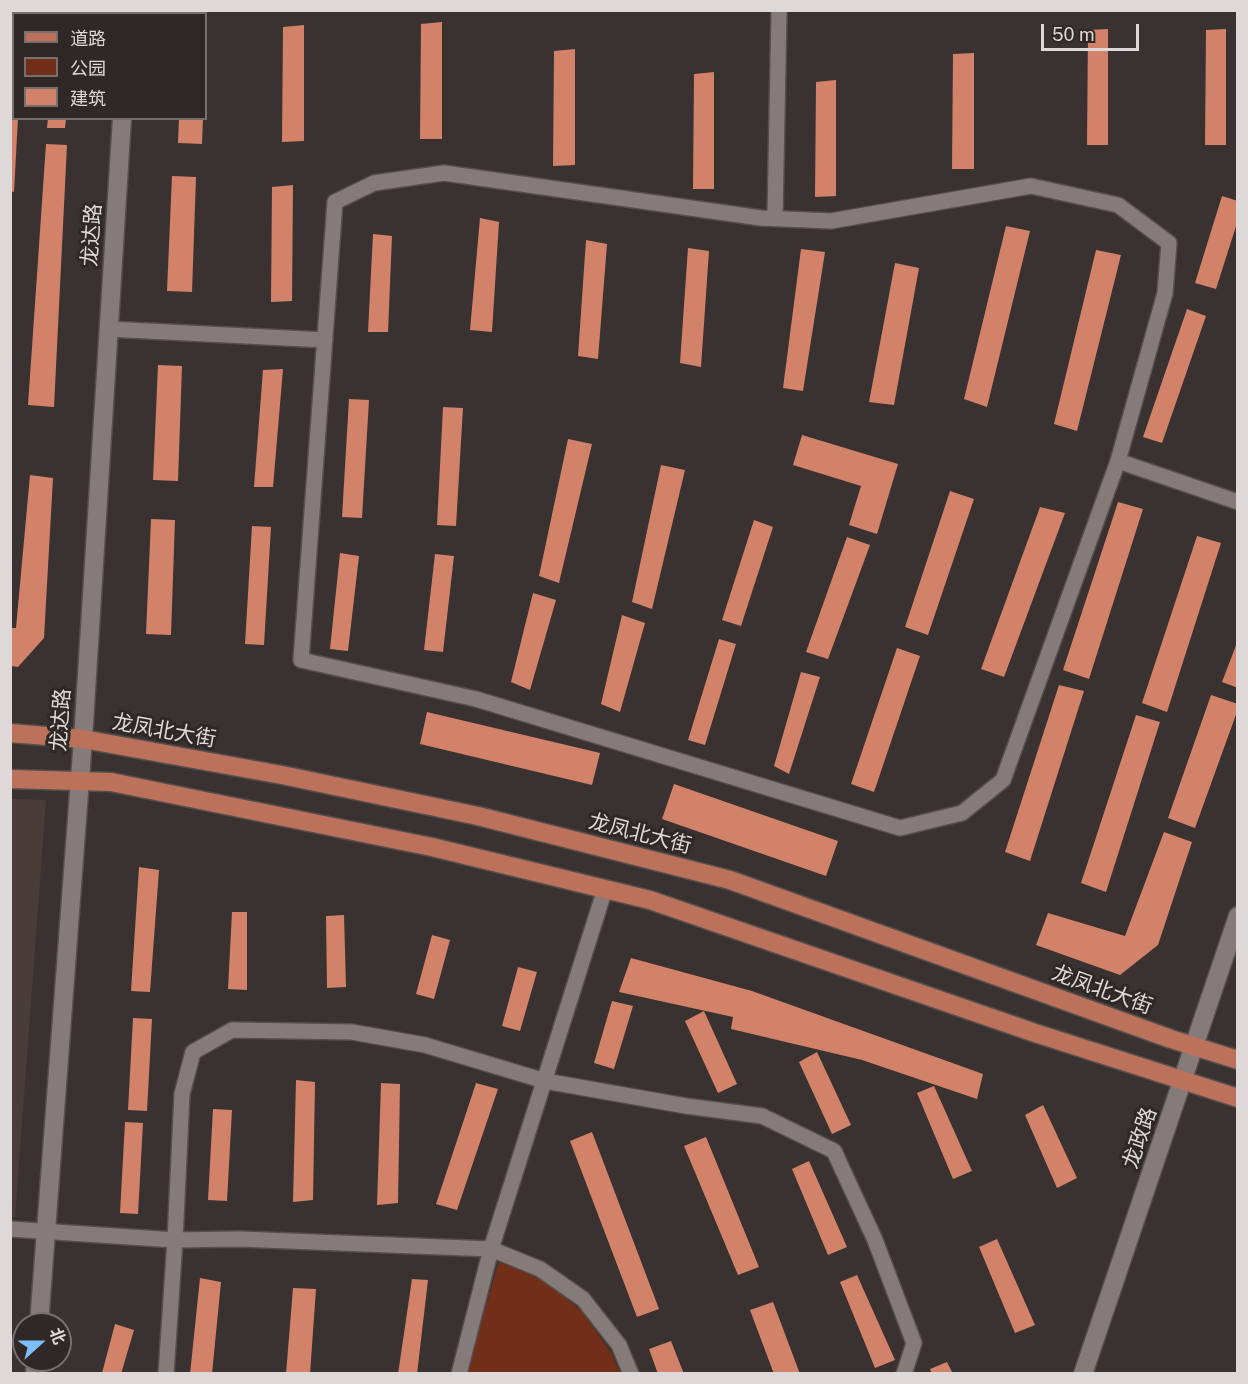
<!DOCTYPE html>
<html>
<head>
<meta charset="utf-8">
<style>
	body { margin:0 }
	#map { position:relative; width:1248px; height:1384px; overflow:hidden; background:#3a3230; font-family:"Public Sans","Noto Sans SC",sans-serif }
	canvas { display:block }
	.frame { position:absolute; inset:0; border:12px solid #ded9d8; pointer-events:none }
	.legend { position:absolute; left:12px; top:12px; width:195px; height:108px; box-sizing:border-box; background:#2f2826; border:2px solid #756f6d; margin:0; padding:8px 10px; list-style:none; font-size:18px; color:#ded9d8 }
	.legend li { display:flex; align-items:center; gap:12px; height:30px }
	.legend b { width:30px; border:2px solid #756f6d }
	.north { position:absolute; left:12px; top:1312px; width:60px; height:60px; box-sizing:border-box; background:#2f2826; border:2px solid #756f6d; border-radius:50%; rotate:69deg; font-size:16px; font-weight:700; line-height:24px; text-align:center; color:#ded9d8 }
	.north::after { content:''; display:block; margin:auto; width:21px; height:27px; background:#7ebdf9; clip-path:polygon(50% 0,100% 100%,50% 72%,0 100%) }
	.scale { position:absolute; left:1041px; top:24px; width:98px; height:27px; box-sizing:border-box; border:3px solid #ded9d8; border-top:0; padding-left:8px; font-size:18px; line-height:21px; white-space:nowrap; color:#ded9d8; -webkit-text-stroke:4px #2f2826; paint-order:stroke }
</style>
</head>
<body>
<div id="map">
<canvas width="1248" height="1384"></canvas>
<div class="frame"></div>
<ul class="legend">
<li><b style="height:8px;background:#bc715a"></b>道路</li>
<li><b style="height:16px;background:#712f1a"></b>公园</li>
<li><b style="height:16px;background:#d28269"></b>建筑</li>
</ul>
<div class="north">北</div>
<div class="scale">50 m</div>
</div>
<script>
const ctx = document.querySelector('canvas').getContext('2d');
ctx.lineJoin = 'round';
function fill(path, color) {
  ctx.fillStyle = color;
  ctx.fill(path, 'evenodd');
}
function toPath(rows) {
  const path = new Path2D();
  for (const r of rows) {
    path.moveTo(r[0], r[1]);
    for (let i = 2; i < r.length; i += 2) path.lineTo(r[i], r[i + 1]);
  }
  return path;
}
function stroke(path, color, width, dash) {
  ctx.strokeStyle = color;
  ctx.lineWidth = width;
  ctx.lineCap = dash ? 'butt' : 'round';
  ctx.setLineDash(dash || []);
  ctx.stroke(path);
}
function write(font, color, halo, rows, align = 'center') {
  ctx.font = font + ' "Public Sans","Noto Sans SC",sans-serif';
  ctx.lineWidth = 6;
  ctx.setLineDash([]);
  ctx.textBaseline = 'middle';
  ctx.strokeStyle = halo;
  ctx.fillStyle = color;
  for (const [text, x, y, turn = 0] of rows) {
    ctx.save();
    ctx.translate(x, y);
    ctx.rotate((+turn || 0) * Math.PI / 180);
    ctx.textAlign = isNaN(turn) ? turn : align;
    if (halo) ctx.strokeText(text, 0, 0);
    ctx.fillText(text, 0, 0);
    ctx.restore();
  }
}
fill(toPath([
	[11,799,46,800,15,1217,10,1217]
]), '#4a3d39');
fill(toPath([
	[499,1262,548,1282,582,1312,612,1354,620,1373,466,1374]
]), '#712f1a');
fill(toPath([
	[10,10,21,10,21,14,14,14,14,31,10,31],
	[442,22,442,139,420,139,421,24],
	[304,25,304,141,282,142,283,27],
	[1108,29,1108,145,1087,145,1088,30],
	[1226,29,1226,145,1205,145,1206,30],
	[575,49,575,165,553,166,554,51],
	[974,53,974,169,952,169,953,54],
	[714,72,714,189,693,189,694,74],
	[836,80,836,196,815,197,816,82],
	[10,82,14,82,14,118,18,118,14,192,10,191],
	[48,118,66,118,65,128,47,128],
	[179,118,203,118,202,144,178,143],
	[46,144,67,145,54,407,28,405],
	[172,176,196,177,192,292,167,291],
	[293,185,292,301,271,302,272,187],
	[1222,196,1238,201,1238,220,1216,289,1195,283],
	[480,218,499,222,492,332,470,330],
	[1006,226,1030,231,987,407,964,399],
	[373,234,392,236,388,332,368,332],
	[586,240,607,244,598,359,578,356],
	[688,248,709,251,701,367,680,363],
	[801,249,825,252,803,391,783,388],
	[1096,250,1121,255,1077,431,1054,424],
	[895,263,919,268,894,405,869,402],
	[1187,309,1206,316,1162,443,1143,437],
	[158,365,182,366,178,481,153,480],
	[283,369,273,487,254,487,263,370],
	[349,399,369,400,362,518,342,517],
	[443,407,463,408,456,526,437,525],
	[802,435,898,464,877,534,849,525,861,486,793,465],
	[568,439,592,444,559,583,539,576],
	[661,465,685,470,652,609,632,602],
	[30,475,53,478,44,638,18,667,10,666,10,628,16,628],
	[950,491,974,499,928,635,905,627],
	[1118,502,1143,509,1089,679,1063,670],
	[1040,507,1065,513,1004,677,981,669],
	[151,519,175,520,171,635,146,634],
	[754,520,773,527,741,626,722,620],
	[252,526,271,527,264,645,245,644],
	[1197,536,1221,543,1167,712,1142,703],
	[847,537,870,545,828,659,806,652],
	[340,553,359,556,348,651,330,649],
	[435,554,454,556,443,652,424,650],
	[533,593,556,600,530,690,511,682],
	[622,615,645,623,620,712,601,704],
	[719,639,736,644,705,745,688,740],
	[1238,640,1238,688,1222,682],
	[897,648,920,656,874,792,851,784],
	[801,672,820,677,789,774,774,766],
	[1059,685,1084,691,1030,861,1005,852],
	[1211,695,1238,704,1238,709,1195,828,1168,818],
	[427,712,600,753,592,785,420,744],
	[1136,715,1160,722,1106,892,1081,883],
	[674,784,838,841,826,876,662,819],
	[1164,832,1192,842,1158,945,1120,975,1036,945,1048,913,1125,936],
	[139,867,159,870,150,992,131,991],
	[232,912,247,912,247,990,228,989],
	[344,915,346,987,327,988,326,916],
	[432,935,450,940,434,999,416,994],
	[631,958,752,991,983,1074,977,1099,862,1060,731,1029,733,1017,619,992],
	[518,967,537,972,520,1031,502,1026],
	[612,1001,633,1006,614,1069,594,1063],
	[704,1011,737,1084,718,1093,685,1021],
	[133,1018,152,1019,147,1111,128,1110],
	[817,1052,851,1125,832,1134,799,1062],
	[296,1080,315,1082,313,1200,293,1202],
	[381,1083,400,1084,398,1203,377,1205],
	[476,1083,498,1089,457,1210,436,1204],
	[934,1086,972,1171,953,1179,917,1093],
	[1043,1105,1077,1178,1057,1188,1025,1115],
	[213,1109,232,1110,227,1201,208,1200],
	[125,1122,143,1123,138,1214,120,1213],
	[592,1132,659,1309,637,1317,570,1141],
	[706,1137,759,1267,738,1275,684,1146],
	[809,1161,847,1247,828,1255,792,1169],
	[997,1239,1035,1325,1015,1333,979,1247],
	[857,1275,895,1360,875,1368,840,1282],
	[200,1278,221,1282,212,1374,190,1374],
	[412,1279,428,1280,417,1374,398,1374],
	[293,1288,316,1289,310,1374,286,1374],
	[773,1302,800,1374,774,1374,750,1310],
	[115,1324,134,1330,121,1374,106,1374,102,1373],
	[671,1341,684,1374,658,1374,649,1349],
	[947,1362,953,1374,932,1374,930,1369]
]), '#d28269');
const minor = toPath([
	[444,173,761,218,831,221,1031,186,1118,205,1169,243,1165,293,1118,461,1003,780,962,813,900,828,476,699,301,660,335,202,374,183,444,173],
	[775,218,779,10],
	[108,329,325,340],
	[1118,461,1238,502],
	[10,1229,175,1240,182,1094,193,1052,232,1030,352,1032,425,1045,545,1081,686,1106,762,1116,834,1151,875,1240,914,1343,904,1374],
	[166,1374,175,1240,239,1239,491,1249,540,1269,583,1299,619,1345,631,1374],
	[459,1374,491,1249,605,889]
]);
const tertiary = toPath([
	[128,14,129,10],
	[39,1324,83,739,122,118],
	[35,1374,36,1360],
	[1083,1374,1238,916]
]);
const primary = toPath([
	[10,733,83,739,282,775,478,816,730,880,1171,1039,1238,1060],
	[10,779,111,782,432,847,650,900,1035,1033,1238,1098]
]);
stroke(minor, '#564f4e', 18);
stroke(tertiary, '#564f4e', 21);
stroke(primary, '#564f4e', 21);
stroke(minor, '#857c7a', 15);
stroke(tertiary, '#857c7a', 18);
stroke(primary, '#bc715a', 18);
write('21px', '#ded9d8', '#2f2826', [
	["龙达路",92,235,-86],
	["龙达路",61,720,-86],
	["龙凤北大街",164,731,10],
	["龙凤北大街",640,834,14],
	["龙凤北大街",1102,990,20],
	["龙政路",1140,1138,-71]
]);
</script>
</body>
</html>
